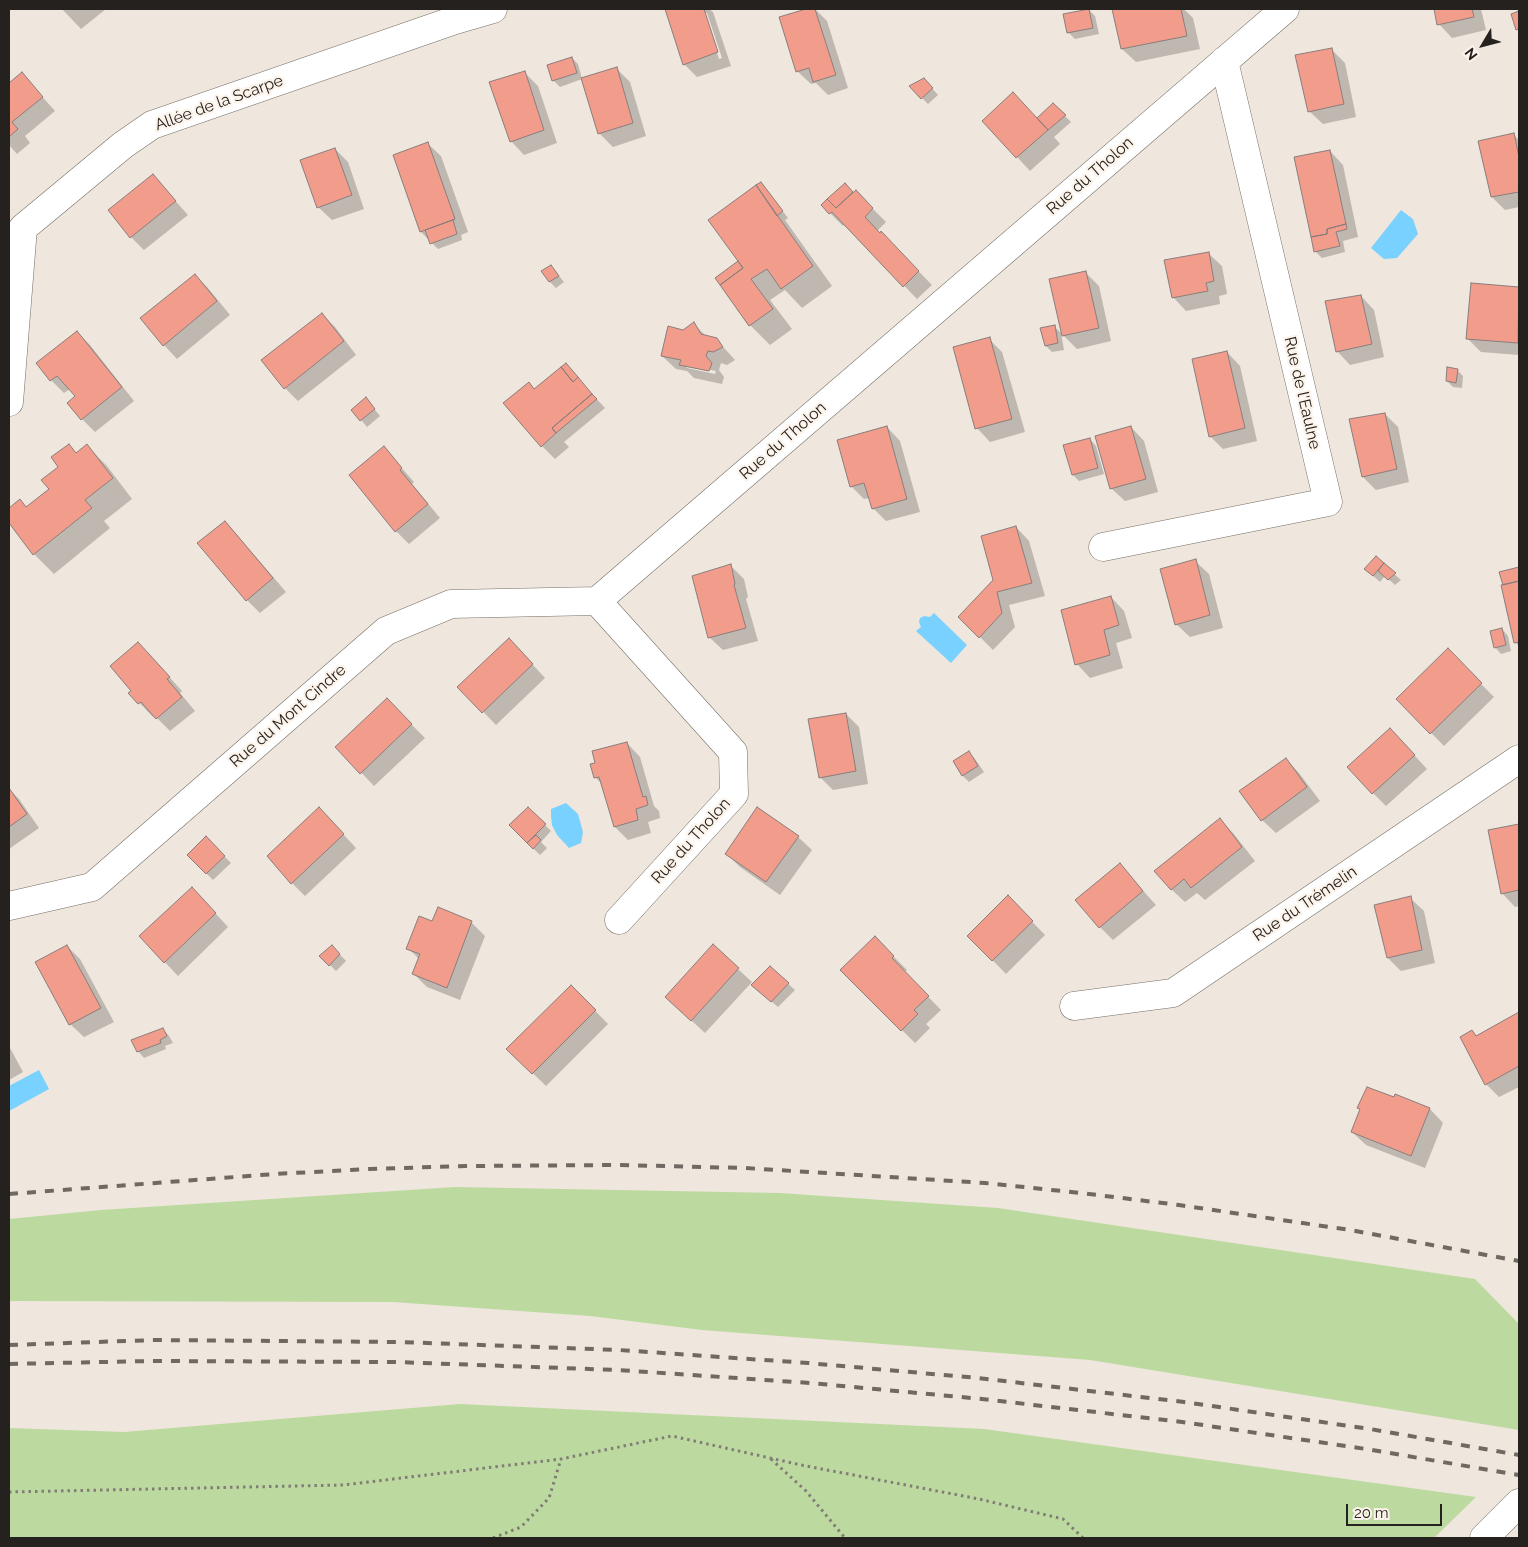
<!DOCTYPE html>
<html>
<head>
<meta charset="utf-8">
<style>
	body { margin:0 }
	#map { position:relative; width:1528px; height:1547px; overflow:hidden; background:#efe6dd; font-family:Raleway,sans-serif }
	canvas { display:block }
	.frame { position:absolute; inset:0; border:10px solid #25211e; pointer-events:none }
	.north { position:absolute; left:1458px; top:20px; width:50px; height:50px; -webkit-text-stroke:4px #fcf3ea; paint-order:stroke; rotate:233deg; font-size:14px; font-weight:700; line-height:20px; text-align:center; color:#25211e }
	.north::after { content:''; display:block; margin:auto; width:18px; height:22px; background:#25211e; clip-path:polygon(50% 0,100% 100%,50% 72%,0 100%) }
	.scale { position:absolute; left:1346px; top:1504px; width:96px; height:22px; box-sizing:border-box; border:2px solid #25211e; border-top:0; padding-left:6px; font-size:15px; line-height:18px; white-space:nowrap; color:#25211e; -webkit-text-stroke:4px #fcf3ea; paint-order:stroke }
</style>
</head>
<body>
<div id="map">
<canvas width="1528" height="1547"></canvas>
<div class="frame"></div>
<div class="north">N</div>
<div class="scale">20 m</div>
</div>
<script>
const ctx = document.querySelector('canvas').getContext('2d');
ctx.lineJoin = 'round';
function fill(path, color) {
  ctx.fillStyle = color;
  ctx.fill(path, 'evenodd');
}
function toPath(rows) {
  const path = new Path2D();
  for (const r of rows) {
    path.moveTo(r[0], r[1]);
    for (let i = 2; i < r.length; i += 2) path.lineTo(r[i], r[i + 1]);
  }
  return path;
}
function stroke(path, color, width, dash) {
  ctx.strokeStyle = color;
  ctx.lineWidth = width;
  ctx.lineCap = dash ? 'butt' : 'round';
  ctx.setLineDash(dash || []);
  ctx.stroke(path);
}
function write(font, color, halo, rows, align = 'center') {
  ctx.font = font + ' Raleway,sans-serif';
  ctx.lineWidth = 4.5;
  ctx.setLineDash([]);
  ctx.textBaseline = 'middle';
  ctx.strokeStyle = halo;
  ctx.fillStyle = color;
  for (const [text, x, y, turn = 0] of rows) {
    ctx.save();
    ctx.translate(x, y);
    ctx.rotate((+turn || 0) * Math.PI / 180);
    ctx.textAlign = isNaN(turn) ? turn : align;
    if (halo) ctx.strokeText(text, 0, 0);
    ctx.fillText(text, 0, 0);
    ctx.restore();
  }
}
fill(toPath([
	[455,1187,780,1193,998,1208,1475,1279,1519,1324,1519,1430,1090,1360,702,1330,590,1316,393,1302,9,1301,9,1219,101,1210],
	[460,1404,984,1429,1476,1497,1434,1538,9,1538,9,1428,124,1432]
]), '#bcda9f');
fill(toPath([
	[1401,210,1413,219,1418,234,1397,258,1384,259,1371,248],
	[934,613,967,645,951,663,916,631,921,627,919,622,920,618,924,616,930,617],
	[566,803,578,814,583,832,581,843,569,848,557,835,552,825,551,816,551,809],
	[39,1070,49,1089,9,1111,9,1086]
]), '#78d1fe');
fill(toPath([
	[62,9,106,9,81,29],
	[670,9,709,9,713,12,731,66,697,77,684,64,666,10],
	[704,13,707,13,722,58,719,59],
	[810,9,815,9,827,21,848,88,828,95,816,83,811,84,797,71,780,17],
	[1113,9,1184,9,1193,18,1200,49,1136,62,1122,49],
	[1435,9,1481,9,1486,30,1452,38,1439,24],
	[1089,10,1095,16,1099,34,1075,39,1068,32],
	[1331,49,1345,63,1356,117,1323,124,1309,111],
	[572,58,578,64,582,79,617,69,630,82,646,136,613,147,599,133,582,79,560,87,553,80],
	[524,72,538,86,557,143,524,155,511,141],
	[22,74,55,111,25,136,30,143,17,154,9,145,9,84],
	[930,86,938,95,928,104,922,98],
	[1053,104,1071,122,1054,137,1060,144,1030,171,984,121,1037,119],
	[1514,135,1519,140,1519,207,1505,210,1492,197],
	[427,143,441,156,468,232,461,235,462,240,438,249,421,232],
	[335,149,348,162,364,209,332,220,318,207],
	[1330,151,1343,165,1358,237,1343,241,1345,252,1322,258,1315,251],
	[153,176,188,215,144,250,131,237],
	[761,183,788,218,785,220,832,286,802,308,785,290,770,300,792,329,770,345,750,325,738,263],
	[844,185,853,194,856,192,886,222,877,231,894,246,932,285,917,299,845,224,843,226,830,213],
	[1208,253,1222,266,1227,294,1219,296,1220,304,1186,311,1173,297],
	[551,266,564,282,556,288,550,282],
	[1085,272,1099,286,1111,341,1077,349,1063,335],
	[195,275,208,288,230,315,177,359,164,345,142,318],
	[1472,284,1519,289,1519,355,1481,352,1468,339],
	[1361,296,1374,310,1384,357,1350,365,1337,351],
	[322,314,335,327,356,355,298,401,285,388],
	[694,324,707,337,716,339,735,360,727,365,721,363,719,370,724,377,722,384,694,378,687,371,676,369,662,356],
	[684,365,716,371,715,374,687,368],
	[1054,326,1061,333,1064,350,1052,352,1046,346],
	[77,332,90,345,134,401,95,432,82,419,77,396,70,389,64,393,51,380],
	[989,339,1002,352,1025,432,990,442,977,428],
	[1227,352,1240,366,1257,441,1223,449,1210,436],
	[1457,370,1463,376,1462,388,1453,387,1447,381],
	[529,383,535,390,583,384,605,408,564,442,569,447,555,459,542,446],
	[366,399,380,416,367,427,353,410],
	[1385,414,1398,427,1409,482,1376,490,1363,477],
	[887,427,900,441,920,512,886,521,873,508,870,498,864,499,851,486],
	[1131,427,1144,441,1158,492,1125,501,1111,488],
	[1090,439,1096,446,1104,474,1079,481,1073,475],
	[87,446,107,466,132,499,104,521,110,528,54,574,34,554,9,520,9,510,20,501,27,508,51,490,60,467],
	[384,448,414,482,412,484,440,518,409,544,396,531],
	[225,522,238,536,286,592,260,613,247,600],
	[1016,527,1029,541,1045,596,1009,605,1015,627,993,650,960,617,995,580],
	[1376,558,1401,580,1395,585,1385,576,1380,582,1372,575],
	[1195,561,1209,574,1223,628,1190,637,1176,624],
	[731,566,744,579,748,597,746,599,758,641,723,650,709,637],
	[1519,569,1519,646,1516,643,1502,586,1504,586,1501,573],
	[1111,597,1124,611,1132,638,1116,643,1123,668,1090,678,1077,664],
	[1502,629,1508,636,1511,651,1501,654,1495,647],
	[1447,650,1494,697,1444,746,1398,699],
	[522,653,545,678,496,725,459,687],
	[151,657,182,691,180,693,195,711,170,731,154,715,153,717,130,693],
	[400,713,425,738,374,786,337,747],
	[846,714,859,727,868,784,833,790,820,777],
	[627,743,640,757,654,806,659,811,660,818,648,822,651,833,628,840,615,827,603,785,596,778,592,765],
	[1403,743,1427,769,1386,806,1373,793],
	[969,752,975,759,984,772,969,782,963,776,954,761],
	[1286,759,1299,773,1320,801,1276,833,1262,820,1241,792],
	[9,789,19,799,39,828,9,849],
	[528,808,551,831,541,842,547,848,540,855,510,826],
	[1220,820,1233,833,1255,861,1205,900,1197,893,1185,902,1171,889],
	[332,822,356,848,305,896,292,883],
	[1519,825,1519,906,1515,907,1502,893,1490,831],
	[798,837,812,850,780,895,740,867,726,853],
	[206,838,231,863,213,880,188,855],
	[1120,865,1156,905,1113,940,1100,927],
	[1008,897,1045,935,1006,974,969,936],
	[1410,898,1424,911,1435,963,1401,971,1388,958],
	[205,902,228,927,178,976,141,937],
	[433,922,471,922,485,936,460,1000,427,987,414,974,419,959,408,948],
	[875,938,907,970,904,972,941,1010,926,1024,930,1028,915,1043,842,970],
	[67,946,80,959,114,1022,84,1037,70,1024],
	[332,946,346,961,336,971,321,956],
	[713,946,752,982,705,1033,680,1010],
	[770,967,795,990,778,1007,759,991],
	[571,986,608,1024,546,1086,508,1049],
	[1519,1014,1519,1087,1499,1097,1486,1084,1472,1031,1477,1036],
	[163,1029,169,1036,173,1043,165,1046,166,1049,144,1058,138,1051],
	[9,1046,23,1072,9,1080],
	[1396,1095,1430,1109,1443,1123,1425,1168,1366,1145,1352,1132,1361,1110,1359,1108,1395,1099]
]), '#0003');
const building = toPath([
	[665,9,704,9,718,52,683,65,665,9],
	[806,9,815,9,836,75,813,82,809,68,796,72,779,17,806,9],
	[1089,9,1093,28,1067,33,1063,14,1089,9],
	[1112,9,1181,9,1187,36,1121,49,1112,9],
	[1434,9,1472,9,1474,17,1437,25,1434,9],
	[1519,11,1519,29,1516,30,1511,14,1519,11],
	[1332,48,1344,104,1308,112,1295,55,1332,48],
	[572,57,577,73,552,81,547,65,572,57],
	[617,67,633,123,598,134,581,78,617,67],
	[525,71,544,130,510,142,489,82,525,71],
	[22,72,43,97,12,122,18,129,9,137,9,83,22,72],
	[924,78,933,88,921,99,909,86,924,78],
	[1013,92,1048,130,1016,158,982,121,1013,92],
	[1053,103,1066,115,1048,130,1037,118,1053,103],
	[1514,133,1519,157,1519,192,1491,197,1478,141,1514,133],
	[428,142,455,219,420,232,393,155,428,142],
	[335,148,352,195,317,208,300,160,335,148],
	[1330,150,1346,224,1327,229,1327,234,1311,237,1294,157,1330,150],
	[153,174,176,201,130,238,108,210,153,174],
	[761,182,783,211,777,216,756,185,761,182],
	[845,183,853,192,836,208,827,199,845,183],
	[756,185,813,266,781,289,767,269,751,279,773,309,749,326,720,285,743,268,708,220,756,185],
	[856,190,873,208,865,217,880,233,881,231,919,271,903,287,832,212,829,214,821,205,827,199,836,208,856,190],
	[453,220,457,234,430,244,425,230,453,220],
	[1346,224,1347,229,1336,232,1340,246,1314,252,1311,237,1327,234,1327,229,1346,224],
	[1209,252,1214,281,1206,283,1208,291,1172,298,1164,260,1209,252],
	[738,261,743,268,720,285,715,278,738,261],
	[551,265,559,276,549,282,541,271,551,265],
	[1086,271,1099,328,1062,336,1049,279,1086,271],
	[195,274,217,301,163,346,140,318,195,274],
	[1471,283,1519,287,1518,343,1466,339,1471,283],
	[1361,295,1372,344,1336,352,1325,301,1361,295],
	[322,313,344,341,284,389,261,360,322,313],
	[694,322,701,334,717,338,723,347,713,352,708,351,706,356,712,363,709,371,679,365,681,360,661,356,668,326,683,330,694,322],
	[1055,325,1058,343,1045,346,1040,328,1055,325],
	[77,331,122,387,81,420,67,403,75,396,57,376,50,381,36,363,77,331],
	[990,337,1012,419,975,429,953,347,990,337],
	[1227,351,1245,428,1209,437,1192,359,1227,351],
	[566,363,578,377,573,382,561,367,566,363],
	[561,367,573,382,578,377,592,394,552,428,556,433,541,447,503,403,529,382,534,389,561,367],
	[1447,367,1458,369,1456,383,1446,381,1447,367],
	[592,394,597,399,556,433,552,428,592,394],
	[366,397,375,409,360,421,351,410,366,397],
	[1385,413,1397,469,1362,477,1349,419,1385,413],
	[887,426,907,499,872,509,864,483,850,487,837,440,887,426],
	[1131,426,1146,479,1110,489,1095,436,1131,426],
	[1090,438,1098,468,1072,475,1063,445,1090,438],
	[69,444,76,453,87,444,113,478,85,500,92,508,33,555,9,523,9,508,20,499,26,507,49,489,41,480,58,467,51,457,69,444],
	[384,446,402,468,400,470,428,504,395,532,349,475,384,446],
	[225,521,273,578,246,601,197,543,225,521],
	[1016,526,1032,583,997,592,1002,613,979,638,958,617,993,580,981,536,1016,526],
	[1376,556,1384,563,1373,576,1364,569,1376,556],
	[1196,559,1210,615,1175,625,1160,569,1196,559],
	[1384,563,1396,573,1388,580,1378,571,1384,563],
	[731,564,735,584,734,585,746,628,708,638,692,576,731,564],
	[1519,567,1519,581,1503,585,1499,572,1519,567],
	[1519,581,1519,642,1514,643,1501,585,1519,581],
	[1111,596,1119,625,1104,630,1110,655,1075,665,1061,610,1111,596],
	[1502,628,1506,645,1494,648,1490,631,1502,628],
	[509,638,533,664,482,713,457,687,509,638],
	[138,642,170,677,167,679,182,697,156,719,141,702,138,704,128,693,131,691,110,666,138,642],
	[1448,648,1482,683,1430,734,1396,699,1448,648],
	[387,698,412,724,360,774,335,747,387,698],
	[846,713,856,771,819,778,808,719,846,713],
	[1390,728,1415,755,1372,794,1347,767,1390,728],
	[627,742,643,797,646,796,648,805,636,809,638,820,614,827,599,777,594,778,590,764,595,763,592,751,627,742],
	[969,751,978,766,962,776,953,761,969,751],
	[1286,758,1307,787,1261,821,1239,791,1286,758],
	[9,788,27,814,9,827,9,788],
	[319,807,344,834,291,884,267,856,319,807],
	[528,807,546,824,527,843,509,825,528,807],
	[757,807,799,836,766,882,725,854,757,807],
	[1220,818,1242,847,1191,888,1184,879,1171,890,1154,871,1220,818],
	[1519,824,1519,890,1501,894,1488,830,1519,824],
	[536,835,541,840,533,849,527,843,536,835],
	[206,836,225,856,206,874,187,855,206,836],
	[1120,863,1143,891,1099,928,1075,900,1120,863],
	[192,887,216,913,164,963,139,936,192,887],
	[1008,895,1033,921,992,961,967,936,1008,895],
	[1411,896,1422,950,1387,958,1374,905,1411,896],
	[438,907,472,921,447,988,412,974,420,954,406,949,419,916,432,921,438,907],
	[875,936,894,956,892,958,929,996,914,1010,918,1014,901,1031,840,970,875,936],
	[713,944,739,968,691,1021,665,997,713,944],
	[67,945,101,1008,69,1025,35,962,67,945],
	[332,945,340,954,329,966,319,956,332,945],
	[770,966,789,983,771,1002,751,985,770,966],
	[571,985,596,1010,532,1074,506,1049,571,985],
	[1519,1012,1519,1066,1485,1085,1460,1037,1472,1030,1476,1036,1519,1012],
	[163,1028,167,1036,160,1040,161,1043,137,1052,131,1040,163,1028],
	[1367,1087,1394,1097,1395,1094,1430,1108,1411,1156,1351,1132,1360,1109,1357,1108,1367,1087]
]);
fill(building, '#f29c8c');
stroke(building, '#897d7b', 1);
const minor = toPath([
	[9,402,23,228,123,145,152,125,455,20,493,9],
	[1103,547,1328,502,1224,61],
	[9,906,92,887,386,631,451,604,597,601],
	[619,920,734,794,733,752,597,601,1285,9],
	[1074,1006,1173,993,1519,759],
	[1484,1538,1519,1503]
]);
stroke(minor, '#766f67', 29);
stroke(toPath([
	[771,1459,806,1491,845,1538],
	[9,1492,343,1485,561,1459,672,1436,801,1465,979,1499,1063,1519,1083,1538],
	[493,1538,521,1527,549,1498,561,1459]
]), '#827c76', 3, [2.5, 4]);
stroke(minor, '#fff', 28);
stroke(toPath([
	[9,1194,275,1174,369,1169,466,1166,620,1165,745,1168,985,1183,1081,1193,1179,1205,1350,1230,1519,1261],
	[9,1345,155,1340,399,1342,619,1350,808,1363,978,1378,1184,1402,1370,1429,1519,1455],
	[9,1364,152,1361,395,1362,618,1370,810,1383,982,1399,1182,1422,1366,1449,1519,1475]
]), '#6f6964', 4, [9, 9]);
write('16px', '#25211e', '#fcf3ea', [
	["Allée de la Scarpe",219,103,-20],
	["Rue du Tholon",1090,176,-41],
	["Rue de l'Eaulne",1302,393,77],
	["Rue du Tholon",783,441,-41],
	["Rue du Mont Cindre",288,716,-41],
	["Rue du Tholon",691,841,-48],
	["Rue du Trémelin",1305,904,-34]
]);
</script>
</body>
</html>
